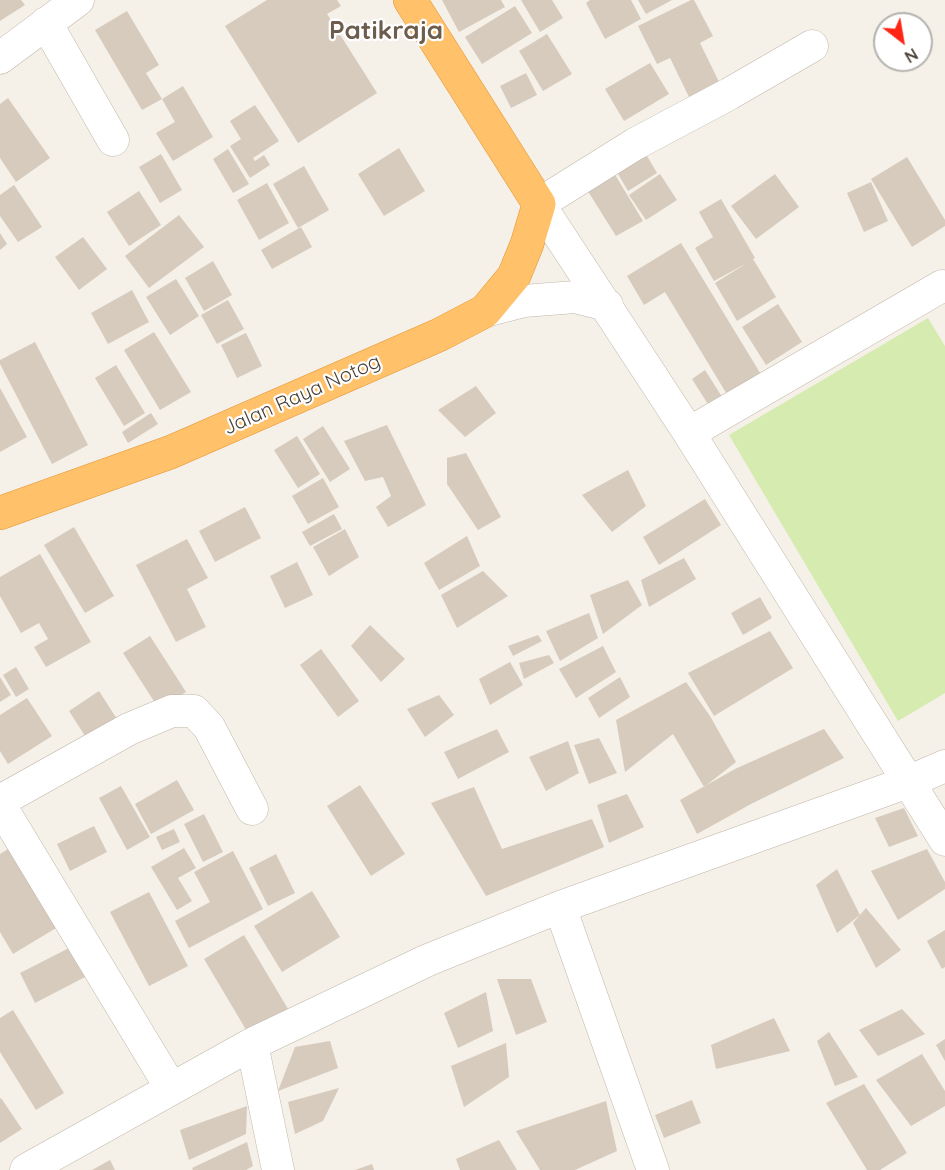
<!DOCTYPE html>
<html>
<head>
<meta charset="utf-8">
<style>
	body { margin:0 }
	#map { position:relative; width:945px; height:1170px; overflow:hidden; background:#f5f0e8; font-family:Quicksand,sans-serif }
	canvas { display:block }
	.north { position:absolute; left:873px; top:12px; width:60px; height:60px; box-sizing:border-box; background:#fff; border:2px solid #b6b3af; border-radius:50%; rotate:149deg; font-size:16px; font-weight:700; line-height:24px; text-align:center; color:#494036 }
	.north::after { content:''; display:block; margin:auto; width:21px; height:27px; background:#ff2515; clip-path:polygon(50% 0,100% 100%,50% 72%,0 100%) }
</style>
</head>
<body>
<div id="map">
<canvas width="945" height="1170"></canvas>
<div class="north">N</div>
</div>
<script>
const ctx = document.querySelector('canvas').getContext('2d');
ctx.lineJoin = 'round';
function fill(path, color) {
  ctx.fillStyle = color;
  ctx.fill(path, 'evenodd');
}
function toPath(rows) {
  const path = new Path2D();
  for (const r of rows) {
    path.moveTo(r[0], r[1]);
    for (let i = 2; i < r.length; i += 2) path.lineTo(r[i], r[i + 1]);
  }
  return path;
}
function stroke(path, color, width, dash) {
  ctx.strokeStyle = color;
  ctx.lineWidth = width;
  ctx.lineCap = dash ? 'butt' : 'round';
  ctx.setLineDash(dash || []);
  ctx.stroke(path);
}
function write(font, color, halo, rows, align = 'center') {
  ctx.font = font + ' Quicksand,sans-serif';
  ctx.lineWidth = 4.5;
  ctx.setLineDash([]);
  ctx.textBaseline = 'middle';
  ctx.strokeStyle = halo;
  ctx.fillStyle = color;
  for (const [text, x, y, turn = 0] of rows) {
    ctx.save();
    ctx.translate(x, y);
    ctx.rotate((+turn || 0) * Math.PI / 180);
    ctx.textAlign = isNaN(turn) ? turn : align;
    if (halo) ctx.strokeText(text, 0, 0);
    ctx.fillText(text, 0, 0);
    ctx.restore();
  }
}
fill(toPath([
	[928,318,945,346,945,693,898,721,729,435]
]), '#d5ebaf');
fill(toPath([
	[0,0,21,0,25,5,0,21],
	[267,0,337,0,341,6,327,14,377,93,298,143,225,26],
	[442,0,501,0,505,7,459,32],
	[521,0,552,0,563,18,540,32],
	[590,0,631,0,641,19,605,39,586,3],
	[638,0,672,0,646,14],
	[691,0,694,0,713,36,700,43,720,84,690,99,670,58,657,64,638,26],
	[515,6,532,33,482,64,465,37],
	[127,11,159,65,146,73,162,99,183,86,213,137,173,161,156,133,175,122,162,99,142,110,95,30],
	[547,34,572,74,543,91,519,51],
	[650,63,669,94,624,121,605,89],
	[526,73,537,95,511,108,500,86],
	[8,98,50,158,16,182,0,158,0,104],
	[255,105,279,141,253,158,255,161,264,155,270,165,250,178,230,146,241,139,230,121],
	[640,144,657,173,628,191,611,162],
	[399,148,425,191,384,216,358,174],
	[228,149,249,184,233,193,213,159],
	[161,154,182,190,160,203,139,167],
	[907,157,945,220,945,226,912,247,871,179],
	[304,166,329,210,298,228,273,184],
	[611,168,643,221,616,236,584,185],
	[660,174,677,200,646,220,629,195],
	[775,174,799,207,756,239,731,206],
	[871,182,888,221,864,232,847,193],
	[267,183,289,223,259,240,237,200],
	[14,185,42,227,18,242,0,216,0,195],
	[139,191,161,225,129,246,107,212],
	[721,199,755,258,753,259,776,297,737,321,715,283,747,263,714,281,695,248,713,237,699,212],
	[179,215,204,247,149,288,125,256],
	[301,227,312,247,272,269,261,250],
	[0,233,7,244,0,250],
	[83,237,107,269,79,290,55,257],
	[681,243,762,376,728,396,665,292,644,305,627,276],
	[213,261,232,295,204,311,185,278],
	[176,279,199,316,170,335,146,297],
	[132,290,149,322,108,344,91,313],
	[228,300,244,329,217,344,201,315],
	[778,304,802,342,766,365,742,327],
	[154,332,191,392,160,410,124,350],
	[246,333,262,366,237,378,221,345],
	[35,342,88,445,52,464,0,364,0,360],
	[116,365,145,413,124,426,95,378],
	[705,370,724,400,711,409,692,379],
	[476,386,496,413,465,437,438,410],
	[0,388,27,437,0,452],
	[151,413,158,424,128,443,122,432],
	[387,425,426,505,388,527,376,507,391,496,383,477,365,481,344,441],
	[323,426,350,469,330,482,303,439],
	[297,436,320,474,298,488,274,450],
	[466,453,501,517,478,530,447,484,447,458],
	[628,470,646,506,612,532,582,495],
	[323,478,339,507,308,524,292,496],
	[705,499,721,525,659,565,643,537],
	[245,507,261,538,215,562,199,531],
	[334,514,342,529,310,546,302,532],
	[74,527,114,596,85,613,44,545],
	[345,529,359,557,329,576,313,547],
	[467,536,480,566,439,590,424,563],
	[187,539,208,578,187,589,206,627,176,642,136,565],
	[40,554,91,642,46,667,34,647,48,639,39,623,21,633,0,596,0,577],
	[684,558,696,579,649,607,641,580],
	[297,562,313,595,285,608,270,576],
	[483,571,508,596,457,628,441,595],
	[628,580,642,605,603,634,590,595],
	[760,597,772,618,743,635,731,613],
	[589,613,598,638,560,661,546,631],
	[370,625,405,659,381,682,351,646],
	[770,631,793,668,714,716,688,673],
	[538,635,542,641,513,656,508,646],
	[150,636,186,692,159,709,123,653],
	[603,646,616,672,576,698,559,669],
	[321,649,359,701,338,717,300,665],
	[549,655,554,663,524,679,519,663],
	[510,662,523,685,490,705,479,679],
	[16,667,29,689,16,697,3,675],
	[0,677,11,695,0,702],
	[620,677,630,697,599,718,588,698],
	[686,682,710,716,736,762,704,787,673,734,625,772,616,720],
	[99,691,117,719,87,739,69,711],
	[439,695,454,715,425,737,407,709],
	[27,698,52,736,8,764,0,751,0,715],
	[497,729,509,752,458,779,444,752],
	[824,729,844,758,751,804,697,834,680,800,735,769],
	[599,738,617,773,589,784,574,745],
	[568,741,579,773,546,791,529,757],
	[177,780,194,810,151,834,135,804],
	[360,785,405,854,371,876,327,806],
	[121,786,150,837,127,850,99,798],
	[474,787,502,849,592,819,604,847,486,896,431,803],
	[627,794,644,827,609,843,597,805],
	[904,808,918,836,889,847,875,818],
	[204,814,223,852,203,862,184,824],
	[94,826,107,852,70,871,57,844],
	[174,829,180,842,162,850,156,837],
	[13,846,61,925,13,954,0,932,0,854],
	[184,848,196,868,178,878,192,901,177,910,151,867],
	[927,849,945,882,945,889,898,920,871,871],
	[233,851,263,909,189,948,175,921,210,902,194,872],
	[276,854,295,893,268,906,249,868],
	[837,869,860,915,837,933,816,885],
	[312,891,340,937,282,972,254,926],
	[149,892,188,966,149,986,110,912],
	[866,908,901,950,876,968,853,923],
	[945,930,945,967,942,969,927,941],
	[244,935,288,1009,248,1033,204,959],
	[71,947,87,976,35,1003,20,973],
	[497,979,531,979,547,1022,516,1035],
	[486,992,493,1031,458,1048,444,1013],
	[902,1009,925,1034,878,1056,859,1030],
	[13,1010,64,1093,36,1110,0,1052,0,1018],
	[774,1018,790,1051,716,1069,711,1045],
	[829,1032,858,1077,835,1086,817,1041],
	[945,1039,945,1061,936,1045],
	[330,1041,338,1068,278,1091,295,1047],
	[506,1043,509,1077,464,1107,451,1066],
	[922,1054,945,1091,945,1106,911,1126,876,1080],
	[864,1084,907,1153,880,1170,867,1170,826,1103],
	[339,1088,323,1121,295,1134,288,1102],
	[1,1098,22,1129,0,1143,0,1099],
	[692,1100,701,1123,664,1138,655,1115],
	[606,1101,617,1151,575,1170,540,1170,516,1131],
	[247,1106,246,1134,189,1160,180,1130],
	[499,1140,517,1170,460,1170,456,1159],
	[247,1142,253,1166,246,1170,193,1170,192,1168],
	[110,1160,115,1170,92,1170],
	[372,1164,374,1170,355,1170]
]), '#d7cbbd');
const minor = toPath([
	[46,23,113,140],
	[0,58,78,0],
	[539,204,689,433,945,840],
	[539,204,635,144,729,94,812,46],
	[485,311,524,301,575,297,607,305],
	[689,433,942,286],
	[0,801,129,729,172,711,194,711,209,727,252,809],
	[0,805,171,1088],
	[560,907,653,1170],
	[252,1044,278,1170],
	[26,1170,252,1044,428,960,560,907,908,782,945,766]
]);
const highway = toPath([
	[0,513,171,452,439,335,485,311,514,276,527,244,539,204,410,0]
]);
stroke(minor, '#c1b7aa', 33);
stroke(highway, '#e59432', 34);
stroke(minor, '#fff', 32);
stroke(highway, '#ffc169', 33);
write('20px', '#494036', '#fff', [
	["Jalan Raya Notog",302,395,-24]
]);
write('bold 26px', '#6c5d4d', '#fff', [
	["Patikraja",386,31]
]);
</script>
</body>
</html>
